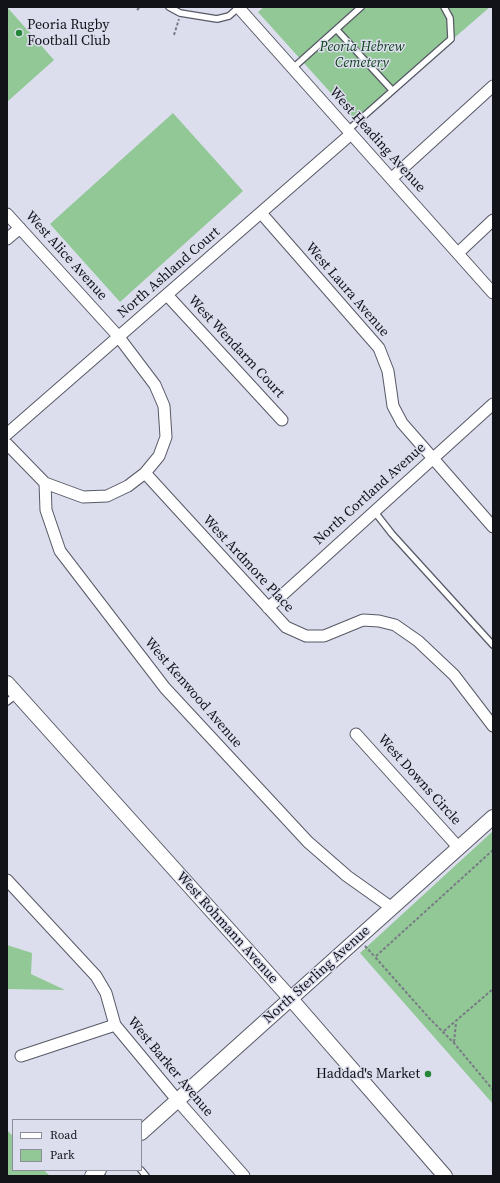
<!DOCTYPE html>
<html>
<head>
<meta charset="utf-8">
<style>
	body { margin:0 }
	#map { position:relative; width:500px; height:1183px; overflow:hidden; background:#dcdeee; font-family:"Source Serif 4",serif }
	canvas { display:block }
	.frame { position:absolute; inset:0; border:8px solid #121319; pointer-events:none }
	.legend { position:absolute; left:12px; top:1119px; width:130px; height:52px; box-sizing:border-box; background:#dcdeee; border:1px solid #8b8d99; margin:0; padding:5px 7px; list-style:none; font-size:12px; color:#121319 }
	.legend li { display:flex; align-items:center; gap:8px; height:20px }
	.legend b { width:20px; border:1px solid #8b8d99 }
</style>
</head>
<body>
<div id="map">
<canvas width="500" height="1183"></canvas>
<div class="frame"></div>
<ul class="legend">
<li><b style="height:5px;background:#fff"></b>Road</li>
<li><b style="height:11px;background:#91c895"></b>Park</li>
</ul>
</div>
<script>
const ctx = document.querySelector('canvas').getContext('2d');
ctx.lineJoin = 'round';
function fill(path, color) {
  ctx.fillStyle = color;
  ctx.fill(path, 'evenodd');
}
function toPath(rows) {
  const path = new Path2D();
  for (const r of rows) {
    path.moveTo(r[0], r[1]);
    for (let i = 2; i < r.length; i += 2) path.lineTo(r[i], r[i + 1]);
  }
  return path;
}
function stroke(path, color, width, dash) {
  ctx.strokeStyle = color;
  ctx.lineWidth = width;
  ctx.lineCap = dash ? 'butt' : 'round';
  ctx.setLineDash(dash || []);
  ctx.stroke(path);
}
function write(font, color, halo, rows, align = 'center') {
  ctx.font = font + ' "Source Serif 4",serif';
  ctx.lineWidth = 3;
  ctx.setLineDash([]);
  ctx.textBaseline = 'middle';
  ctx.strokeStyle = halo;
  ctx.fillStyle = color;
  for (const [text, x, y, turn = 0] of rows) {
    ctx.save();
    ctx.translate(x, y);
    ctx.rotate((+turn || 0) * Math.PI / 180);
    ctx.textAlign = isNaN(turn) ? turn : align;
    if (halo) ctx.strokeText(text, 0, 0);
    ctx.fillText(text, 0, 0);
    ctx.restore();
  }
}
fill(toPath([
	[7,7,54,60,7,102],
	[264,7,490,7,357,122,258,12],
	[173,113,243,191,120,302,50,224],
	[493,831,493,1104,360,953],
	[7,945,32,953,31,974,65,990,7,989],
	[7,1130,13,1136,13,1170,44,1170,50,1176,7,1176]
]), '#91c895');
const service = toPath([
	[169,7,180,13,217,19,229,16,239,7],
	[337,30,392,90],
	[293,68,361,7],
	[348,130,451,39,450,18,444,7],
	[374,511,392,534,493,645],
	[7,702,16,695],
	[141,1170,146,1176]
]);
const minor = toPath([
	[239,8,493,293],
	[392,178,493,86],
	[261,213,379,348,388,371,393,406,402,423,493,527],
	[7,214,118,336,155,385,164,406,166,437,159,456,145,473,128,486,107,496,83,497,45,483],
	[7,239,20,228],
	[458,253,493,220],
	[167,295,282,420],
	[7,434,351,134],
	[7,444,45,483,46,510,60,551,165,688,308,842,347,876,392,908],
	[145,473,286,627,306,636,324,636,363,620,379,621,395,625,418,641,454,675,493,726],
	[268,608,493,404],
	[356,734,459,848],
	[7,880,96,976,106,993,115,1025,178,1101,244,1176],
	[21,1056,115,1025]
]);
const tertiary = toPath([
	[7,683,291,999,445,1176],
	[141,1133,493,817],
	[92,1176,99,1170]
]);
stroke(service, '#575966', 8);
stroke(minor, '#575966', 13);
stroke(tertiary, '#575966', 16);
stroke(toPath([
	[137,10,140,7],
	[82,24,102,44,105,41],
	[174,35,179,19],
	[493,850,375,957,429,1018,454,1043,493,1090],
	[365,946,375,957],
	[444,1031,493,989],
	[454,1042,456,1023]
]), '#797b86', 2, [3, 2]);
stroke(service, '#fff', 5.5);
stroke(minor, '#fff', 11);
stroke(tertiary, '#fff', 14);
for (const [x, y, r, color] of [
	[19,33,4,"#248538"],
	[428,1074,4,"#248538"]
]) {
  const dot = new Path2D();
  dot.arc(x, y, r, 0, 2 * Math.PI);
  ctx.fillStyle = color;
  ctx.fill(dot);
  stroke(dot, '#dcdeee', 1.5);
}
write('14px', '#121319', '#dcdeee', [
	["Peoria Rugby",27,25],
	["Football Club",27,41],
	["Haddad's Market",420,1074,"right"]
], 'left');
write('italic 14px', '#0b3d16', '#dcdeee', [
	["Peoria Hebrew",362,47],
	["Cemetery",362,63]
]);
write('14px', '#121319', '#dcdeee', [
	["West Heading Avenue",377,140,48],
	["West Alice Avenue",66,256,48],
	["North Ashland Court",169,273,-41],
	["West Laura Avenue",347,290,49],
	["West Wendarm Court",236,347,47],
	["North Cortland Avenue",370,494,-42],
	["West Ardmore Place",248,564,47],
	["West Kenwood Avenue",193,693,49],
	["West Downs Circle",419,780,48],
	["West Rohmann Avenue",227,928,48],
	["North Sterling Avenue",317,975,-42],
	["West Barker Avenue",170,1067,50]
]);
</script>
</body>
</html>
